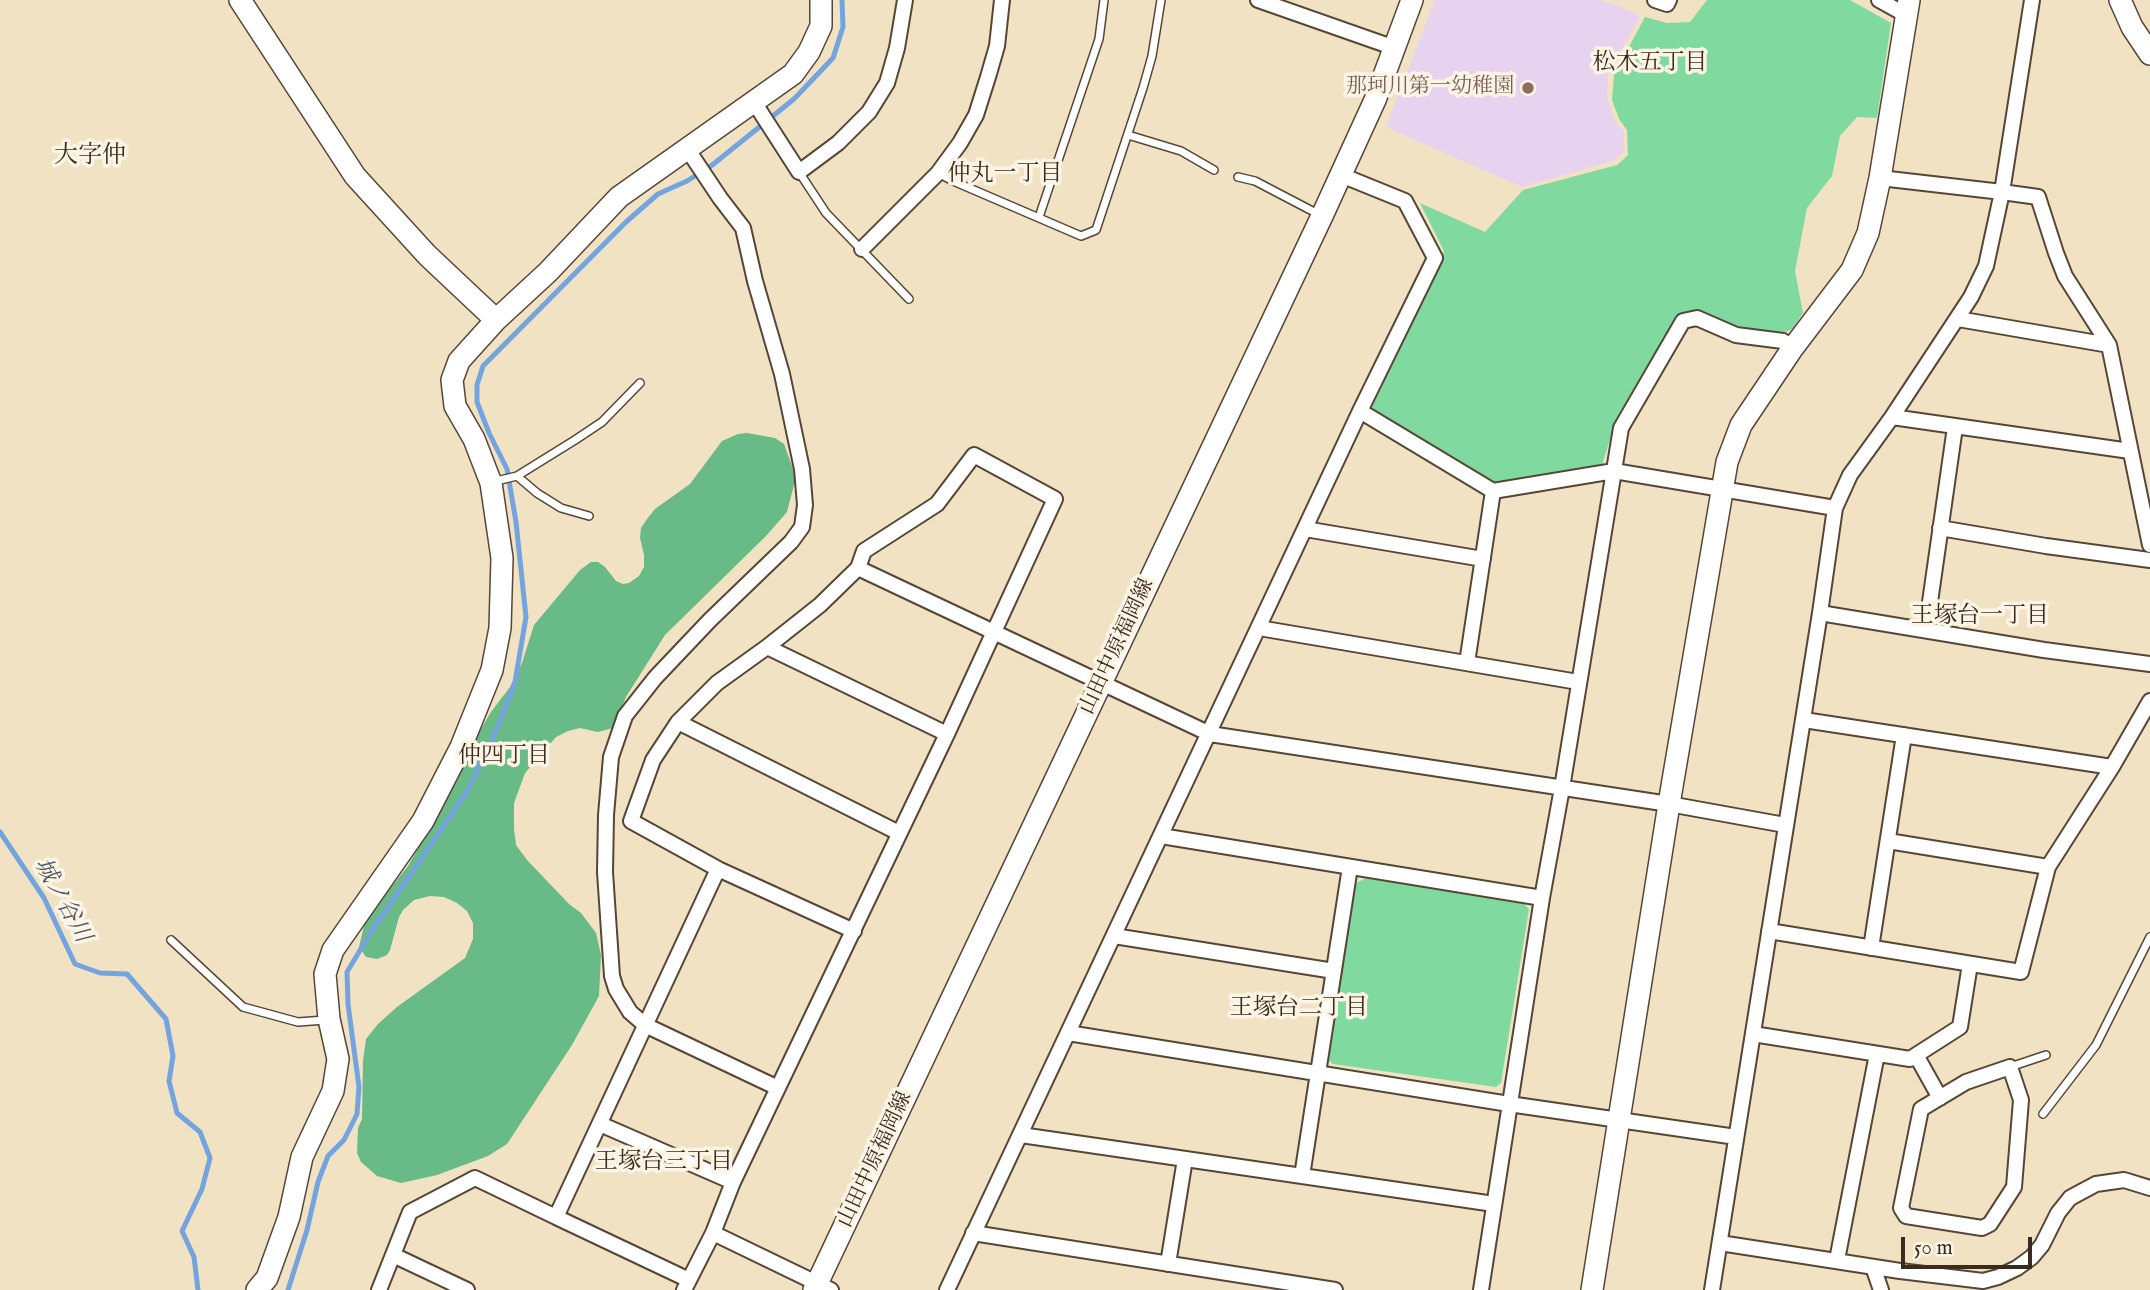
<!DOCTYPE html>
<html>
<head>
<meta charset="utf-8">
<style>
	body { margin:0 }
	#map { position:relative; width:2150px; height:1290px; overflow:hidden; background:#f1e2c4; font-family:"IM FELL English",serif }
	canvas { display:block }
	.scale { position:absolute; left:1901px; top:1237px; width:131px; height:32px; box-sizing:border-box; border:4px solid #3b2a1e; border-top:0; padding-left:9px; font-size:21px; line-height:24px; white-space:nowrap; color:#3b2a1e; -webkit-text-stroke:5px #fcf5e5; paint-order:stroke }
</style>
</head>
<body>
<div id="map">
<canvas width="2150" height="1290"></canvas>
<div class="scale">50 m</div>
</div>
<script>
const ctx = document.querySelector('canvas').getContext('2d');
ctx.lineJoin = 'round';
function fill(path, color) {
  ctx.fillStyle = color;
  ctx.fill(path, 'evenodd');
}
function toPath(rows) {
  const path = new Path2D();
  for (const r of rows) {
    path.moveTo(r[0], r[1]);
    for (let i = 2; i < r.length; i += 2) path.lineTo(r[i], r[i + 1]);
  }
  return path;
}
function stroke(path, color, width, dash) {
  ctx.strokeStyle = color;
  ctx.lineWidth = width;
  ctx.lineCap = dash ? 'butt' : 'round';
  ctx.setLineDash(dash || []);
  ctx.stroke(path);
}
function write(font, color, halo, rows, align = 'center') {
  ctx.font = font + ' "IM FELL English","Noto Serif JP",serif';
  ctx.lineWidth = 7;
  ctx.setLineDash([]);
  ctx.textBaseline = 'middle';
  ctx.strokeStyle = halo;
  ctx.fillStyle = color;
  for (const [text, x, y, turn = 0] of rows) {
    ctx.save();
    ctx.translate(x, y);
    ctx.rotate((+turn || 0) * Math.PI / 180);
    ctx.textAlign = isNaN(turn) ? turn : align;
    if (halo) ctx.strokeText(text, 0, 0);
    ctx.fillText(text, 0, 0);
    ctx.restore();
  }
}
fill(toPath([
	[1435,0,1600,0,1626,9,1640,17,1608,73,1607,98,1615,122,1624,132,1624,152,1613,161,1522,187,1386,127]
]), '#e7d2ef');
fill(toPath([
	[1707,0,1850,0,1891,23,1877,118,1857,117,1840,136,1832,176,1807,208,1795,271,1803,313,1792,329,1786,332,1746,332,1694,312,1676,317,1617,417,1602,465,1499,485,1370,410,1444,251,1420,203,1485,232,1523,190,1617,165,1628,155,1627,130,1619,119,1612,100,1614,75,1645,17,1667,23,1690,22],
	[1366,878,1524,904,1529,909,1501,1083,1496,1087,1333,1064,1327,1059,1356,883]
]), '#80da9f');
fill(toPath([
	[747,433,775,438,784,444,796,477,787,512,766,536,665,635,626,697,613,728,598,732,580,728,568,731,556,737,525,773,514,803,514,829,516,845,527,860,569,904,581,913,596,933,601,955,599,996,572,1045,507,1144,488,1156,437,1175,401,1183,377,1176,361,1162,357,1153,358,1128,362,1119,363,1061,366,1039,378,1024,397,1007,465,958,473,939,473,923,467,911,457,903,444,897,430,896,414,900,403,910,399,917,390,950,387,955,377,959,366,957,359,947,364,926,376,906,408,866,451,790,469,749,491,712,510,687,522,663,534,625,580,570,591,562,598,562,605,567,616,581,623,584,629,583,639,576,644,567,644,555,640,538,641,528,647,519,655,509,690,484,722,441,738,434]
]), '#68ba86');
stroke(toPath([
	[0,832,44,898,75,964,100,973,127,974,166,1019,173,1056,169,1081,177,1113,200,1132,210,1158,202,1189,182,1231,194,1257,198,1290],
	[288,1290,307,1230,318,1182,328,1156,344,1140,357,1114,359,1087,348,1004,347,972,371,932,467,792,499,724,515,682,526,617,516,522,507,469,489,433,477,402,477,385,483,366,626,222,658,194,687,181,711,166,794,99,833,58,843,27,842,0]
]), '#74a4de', 5);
const lane = toPath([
	[1128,135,1181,151,1214,170],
	[799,172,826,213,909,299],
	[938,173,953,181,1081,236,1096,230,1143,88,1152,56,1161,0],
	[1238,177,1255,181,1320,215],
	[1039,217,1099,39,1104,0],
	[517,476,537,493,561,508,589,516],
	[492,482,517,476,575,440,602,422,640,383],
	[171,940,243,1007,298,1022,325,1020],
	[2010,1067,2046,1055],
	[2043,1114,2096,1045,2150,937]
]);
const street = toPath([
	[1258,0,1395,48],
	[1655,0,1667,4,1669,0],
	[1879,0,1906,15],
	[754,102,799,172,838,143,869,112,887,83,897,48,905,0],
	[686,147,720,198,743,228,755,281,782,374,802,469,805,505,802,527,791,542,710,620,655,678,625,716,611,757,606,815,605,872,612,976,616,989,630,1012,645,1025,778,1088],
	[1880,178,2002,192,2032,0],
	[862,249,938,173,960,143,976,115,988,77,997,46,1002,0],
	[1958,319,2109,345,2065,276,2056,253,2038,197,2002,192,1986,266,1971,297,1892,417,1850,475,1835,508,1820,613,2044,650,2150,664],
	[2109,345,2150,545],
	[1360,411,1493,491,1467,663],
	[1892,417,2130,451],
	[1493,491,1614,471,1835,508],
	[1940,528,2046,546,2150,560],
	[1305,529,1483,559],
	[858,568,1210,734,1669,804,1785,825],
	[1259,628,1578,682],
	[1926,630,1955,427],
	[767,647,947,734],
	[1804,720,2112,767,2150,701],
	[678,722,899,833],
	[1161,836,1542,898],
	[1888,841,2048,867],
	[1769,931,2021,972,2048,867,2112,767],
	[1114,936,1334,971],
	[1871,948,1904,735],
	[1068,1033,1509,1104,1736,1137],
	[1753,1034,1910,1059,1960,1027,1970,964],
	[1916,1055,1940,1098],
	[2010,1067,2021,1100,2014,1187,1990,1224,1982,1228,1906,1216,1901,1208,1921,1109,1966,1082,2010,1067],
	[600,1124,733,1182],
	[1021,1135,1494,1204],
	[1302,1176,1350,867],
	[556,1217,689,1280],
	[713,1233,831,1290],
	[973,1233,1335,1290],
	[1720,1243,1900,1271,1983,1281,1998,1277,2017,1268,2032,1257,2042,1245,2058,1213,2070,1198,2081,1192,2096,1184,2124,1180,2150,1188],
	[393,1255,467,1290],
	[1837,1260,1877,1054],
	[1168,1264,1185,1159],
	[1873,1267,1881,1290],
	[379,1290,410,1212,475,1178,556,1217,718,869,854,931],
	[684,1290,713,1233,733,1182,947,734,1055,499,974,455,937,504,864,551,858,568,820,605,767,647,717,683,678,722,653,760,631,821,718,869],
	[947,1290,1360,411,1435,258,1405,201,1341,175],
	[1481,1290,1542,898,1562,788,1621,428,1683,321,1697,318,1736,335,1783,341,1792,349],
	[1712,1290,1820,613]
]);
const secondary = toPath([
	[240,0,355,176,427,255,496,320],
	[2120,0,2132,27,2150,54],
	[257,1290,267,1278,289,1217,302,1157,333,1091,338,1059,329,1019,325,974,333,950,423,821,461,747,492,670,500,628,502,558,491,483,474,439,455,406,452,380,459,361,496,320,548,272,619,197,793,74,809,52,821,26,821,0],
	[814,1290,1322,216,1375,100,1412,0],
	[1592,1290,1669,804,1727,462,1741,425,1792,349,1852,270,1868,233,1880,178,1909,0]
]);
stroke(lane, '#564637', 10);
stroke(street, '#564637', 18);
stroke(secondary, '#564637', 24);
stroke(lane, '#fff', 7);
stroke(street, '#fff', 14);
stroke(secondary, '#fff', 21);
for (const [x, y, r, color] of [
	[1528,88,7,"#8d6e63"]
]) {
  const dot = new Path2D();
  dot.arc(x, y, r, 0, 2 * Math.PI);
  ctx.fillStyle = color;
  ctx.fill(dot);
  stroke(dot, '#fcf5e5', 2.5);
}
write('21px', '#785e54', '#fcf5e5', [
	["那珂川第一幼稚園",1514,88]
], 'right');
write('21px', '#3b2a1e', '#fcf5e5', [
	["山田中原福岡線",1118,647,-65],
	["山田中原福岡線",876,1160,-65]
]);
write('23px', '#3b2a1e', '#fcf5e5', [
	["松木五丁目",1650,64],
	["仲丸一丁目",1005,175],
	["王塚台一丁目",1980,617],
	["仲四丁目",504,757],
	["王塚台二丁目",1299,1009],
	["王塚台三丁目",664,1163]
]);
write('italic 23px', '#4f5561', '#fcf5e5', [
	["城ノ谷川",61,901,61]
]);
write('24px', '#3b2a1e', '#fcf5e5', [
	["大字仲",90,157]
]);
</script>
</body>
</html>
